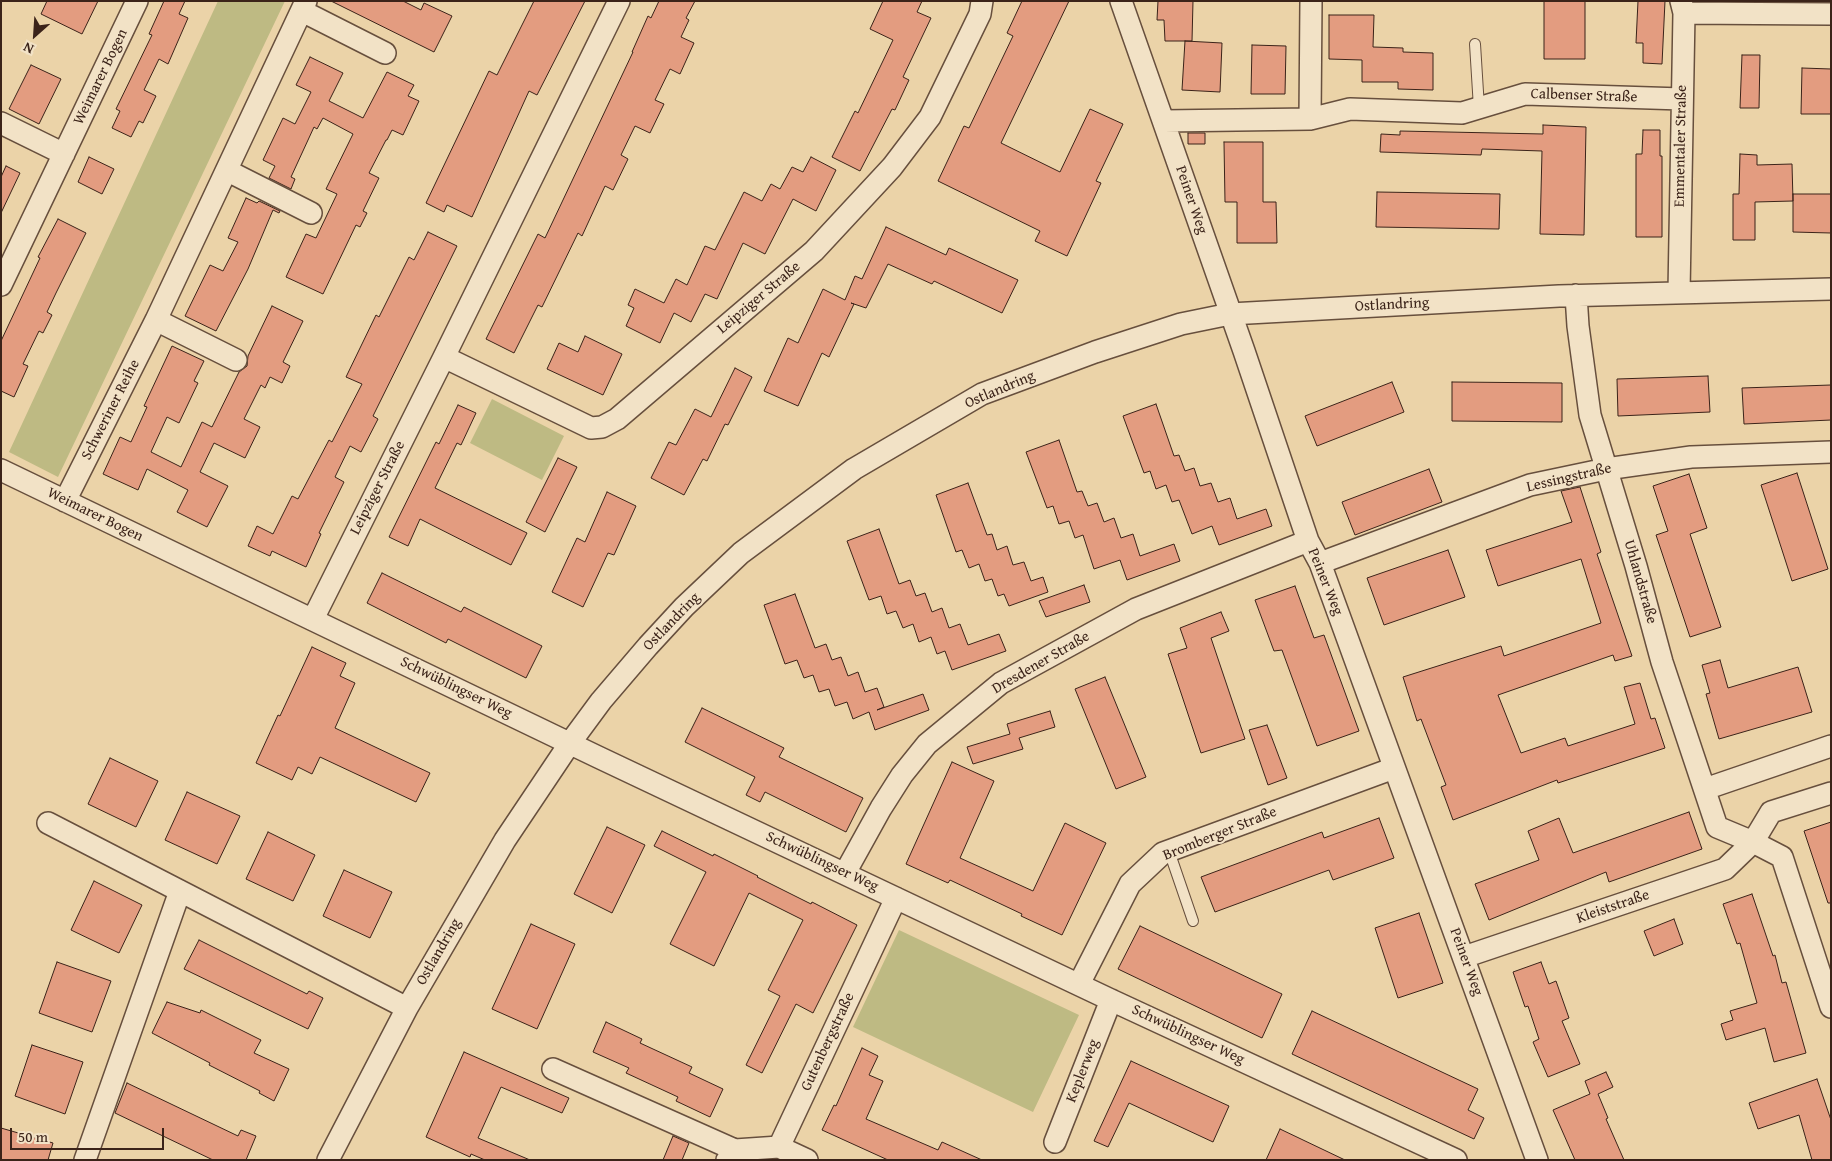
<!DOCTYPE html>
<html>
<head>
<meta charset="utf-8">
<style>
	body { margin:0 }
	#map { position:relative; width:1832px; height:1161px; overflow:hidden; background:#ebd3a8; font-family:"Gentium Book Plus",serif }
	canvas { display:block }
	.frame { position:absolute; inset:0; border:2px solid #3b2319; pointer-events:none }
	.north { position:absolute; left:10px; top:10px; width:50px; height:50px; -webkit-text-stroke:4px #f2e2c6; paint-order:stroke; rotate:206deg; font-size:14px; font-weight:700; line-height:20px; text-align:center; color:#3b2319 }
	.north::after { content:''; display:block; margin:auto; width:18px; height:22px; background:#3b2319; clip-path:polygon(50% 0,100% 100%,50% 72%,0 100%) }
	.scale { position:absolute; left:10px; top:1128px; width:154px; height:22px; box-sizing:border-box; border:2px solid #3b2319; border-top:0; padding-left:6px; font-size:15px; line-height:18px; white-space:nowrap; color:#3b2319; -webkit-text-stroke:4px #f2e2c6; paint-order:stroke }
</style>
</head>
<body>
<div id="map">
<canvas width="1832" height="1161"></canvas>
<div class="frame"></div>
<div class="north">N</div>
<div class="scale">50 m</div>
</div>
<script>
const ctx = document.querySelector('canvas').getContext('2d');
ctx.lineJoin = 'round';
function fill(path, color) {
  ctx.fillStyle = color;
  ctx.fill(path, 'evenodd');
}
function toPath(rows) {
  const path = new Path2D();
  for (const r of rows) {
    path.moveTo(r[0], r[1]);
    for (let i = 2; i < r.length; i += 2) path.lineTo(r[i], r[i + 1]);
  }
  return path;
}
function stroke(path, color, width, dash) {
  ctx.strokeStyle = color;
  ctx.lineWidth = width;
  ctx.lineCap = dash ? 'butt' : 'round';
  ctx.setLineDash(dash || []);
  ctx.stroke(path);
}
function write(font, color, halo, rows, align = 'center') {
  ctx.font = font + ' "Gentium Book Plus",serif';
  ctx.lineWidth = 4;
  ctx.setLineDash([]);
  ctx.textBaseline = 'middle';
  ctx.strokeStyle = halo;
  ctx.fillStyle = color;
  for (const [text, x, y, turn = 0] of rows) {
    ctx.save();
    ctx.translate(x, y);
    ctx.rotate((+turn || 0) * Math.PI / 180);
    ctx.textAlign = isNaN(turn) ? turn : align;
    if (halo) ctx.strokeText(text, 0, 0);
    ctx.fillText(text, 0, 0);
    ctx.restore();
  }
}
fill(toPath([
	[218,1,285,1,58,477,9,452],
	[492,399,564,436,542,480,470,443],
	[899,930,1079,1015,1033,1112,853,1027]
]), '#beba83');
const building = toPath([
	[47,1,98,1,82,34,41,14,47,1],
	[164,1,185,1,179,14,188,18,168,64,159,59,144,90,156,96,143,123,139,121,131,137,112,128,120,111,116,109,152,35,149,34,164,1],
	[331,1,403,1,421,10,424,3,452,16,434,52,331,1],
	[534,1,585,1,537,95,529,91,472,217,447,205,444,212,426,203,489,71,497,75,534,1],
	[659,1,695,1,686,18,689,20,681,37,694,43,680,74,670,69,655,100,664,104,650,133,635,126,621,155,628,159,613,190,605,186,582,236,578,233,542,307,538,305,514,353,486,339,538,234,545,238,633,52,632,52,648,16,651,18,659,1],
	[883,1,922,1,917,12,931,18,903,77,909,80,895,110,892,109,860,171,832,157,855,111,858,113,893,40,870,29,883,1],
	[1022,1,1069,1,1001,143,1060,172,1090,109,1123,124,1096,181,1101,183,1067,256,1035,241,1040,231,938,181,964,126,969,128,1013,36,1007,33,1022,1],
	[1158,1,1193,1,1192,41,1165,41,1164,20,1157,20,1158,1],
	[1544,1,1585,1,1585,59,1544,59,1544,1],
	[1638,1,1665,1,1662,64,1643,63,1643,43,1636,43,1638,1],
	[1329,15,1374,15,1373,47,1403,48,1403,52,1433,53,1433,90,1398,89,1398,82,1362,82,1362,60,1329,59,1329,15],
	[1185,41,1222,43,1220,92,1182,90,1185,41],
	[1252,45,1286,46,1285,94,1251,94,1252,45],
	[1742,55,1760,55,1759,108,1740,108,1742,55],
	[310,57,343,73,329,101,363,118,387,72,414,85,408,96,419,101,403,135,392,130,387,140,386,140,369,173,379,178,363,211,367,213,360,227,356,225,323,294,286,277,306,234,316,238,337,194,326,189,353,134,323,118,317,129,314,127,291,177,295,179,291,189,269,178,275,166,263,160,283,118,295,124,311,92,296,85,310,57],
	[31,65,61,79,39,124,9,109,31,65],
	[1802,68,1831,69,1831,114,1801,114,1802,68],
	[1543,125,1586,127,1584,235,1540,234,1542,151,1482,149,1481,155,1380,152,1381,134,1400,135,1400,131,1543,134,1543,125],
	[1643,130,1660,130,1660,156,1662,156,1662,237,1636,237,1636,154,1642,154,1643,130],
	[1188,133,1205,133,1205,144,1188,144,1188,133],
	[1224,142,1263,142,1263,202,1276,202,1277,243,1237,243,1237,202,1225,202,1224,142],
	[1740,154,1757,155,1757,165,1792,164,1793,201,1755,202,1755,240,1733,240,1733,194,1739,194,1740,154],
	[89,157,114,169,102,194,78,182,89,157],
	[811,157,836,170,816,211,793,199,765,254,743,243,717,299,705,294,691,322,674,313,660,343,626,326,634,308,628,305,635,289,664,303,676,279,687,285,705,246,715,250,744,192,762,201,771,184,780,189,792,167,803,172,811,157],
	[6,166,20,173,1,213,1,177,6,166],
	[1377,192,1500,194,1499,229,1376,227,1377,192],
	[1793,194,1831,194,1831,233,1793,232,1793,194],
	[246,198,257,203,259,201,280,211,279,213,273,210,248,269,216,331,185,316,210,265,223,271,238,242,228,238,246,198],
	[58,219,86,233,56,293,47,312,52,315,43,333,39,331,23,364,28,366,14,397,1,391,1,341,40,258,38,257,58,219],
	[886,227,946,255,949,248,1018,280,1002,313,934,281,932,284,888,264,866,308,851,303,854,304,829,357,822,353,798,406,764,391,788,338,798,343,823,289,845,300,855,276,862,279,886,227],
	[428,232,457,246,373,416,378,419,361,452,350,446,335,477,344,482,319,533,321,534,306,567,272,551,270,556,248,546,257,526,273,534,292,496,298,499,329,440,332,442,362,384,346,377,376,315,379,317,409,257,414,260,428,232],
	[272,306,303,321,283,362,290,366,282,383,270,377,265,388,261,385,244,419,260,427,245,458,214,443,200,472,228,486,207,527,177,512,188,490,147,469,138,490,103,474,120,437,131,442,147,407,144,406,172,346,204,361,194,381,198,383,179,423,167,417,151,452,181,467,202,422,212,427,239,372,247,366,248,356,272,306],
	[585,336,622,354,603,395,547,369,559,343,578,352,585,336],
	[735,368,752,377,728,425,725,424,707,461,703,459,684,495,651,478,669,442,676,445,695,409,711,417,735,368],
	[1708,376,1710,412,1618,416,1617,379,1708,376],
	[1392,382,1404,412,1317,446,1305,416,1392,382],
	[1452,382,1562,383,1562,422,1452,421,1452,382],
	[1831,385,1831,420,1744,424,1742,388,1831,385],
	[1156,404,1174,456,1179,455,1185,471,1194,468,1200,486,1211,483,1218,502,1230,498,1237,519,1266,509,1272,526,1219,545,1212,526,1192,534,1179,500,1172,502,1166,485,1156,489,1150,471,1144,473,1123,416,1156,404],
	[458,405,476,413,461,445,457,443,435,488,527,533,511,565,420,519,408,546,389,537,436,442,439,444,458,405],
	[1059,440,1077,492,1082,491,1088,506,1097,503,1104,522,1114,518,1121,538,1133,534,1140,556,1174,544,1180,561,1127,580,1120,560,1094,569,1083,535,1075,538,1069,521,1059,524,1053,506,1047,508,1026,452,1059,440],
	[558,458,577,467,545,532,526,522,558,458],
	[1429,469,1442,502,1355,535,1342,502,1429,469],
	[1797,473,1828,569,1792,581,1761,485,1797,473],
	[1689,474,1707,528,1690,534,1721,627,1690,637,1656,535,1668,531,1653,486,1689,474],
	[968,483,987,535,992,534,997,550,1007,546,1013,565,1024,562,1031,581,1043,577,1048,592,1009,606,1004,594,998,596,992,579,985,581,979,564,969,568,962,550,956,552,936,495,968,483],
	[1580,487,1601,552,1597,554,1632,656,1615,661,1613,655,1498,695,1521,753,1565,738,1568,746,1635,724,1624,687,1640,683,1651,719,1655,718,1665,748,1558,783,1557,780,1453,820,1441,787,1446,785,1421,719,1417,721,1403,677,1501,646,1504,656,1601,623,1581,559,1498,586,1486,550,1572,522,1561,491,1580,487],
	[607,492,636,506,614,555,608,553,583,607,552,592,577,538,585,542,607,492],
	[879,529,899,584,910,580,916,596,925,593,932,612,942,608,949,628,960,624,968,645,999,634,1006,651,952,670,945,651,937,654,931,637,919,642,913,624,903,628,896,611,887,614,881,596,869,600,847,541,879,529],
	[1448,550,1465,597,1384,625,1367,578,1448,550],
	[382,573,461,612,464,607,542,646,526,678,448,639,446,643,367,603,382,573],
	[1084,585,1090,602,1046,617,1039,601,1084,585],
	[1295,586,1314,638,1324,635,1359,731,1317,746,1282,650,1274,651,1255,600,1295,586],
	[795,594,815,648,826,644,832,660,841,657,848,676,858,672,865,692,877,688,884,707,877,710,923,694,929,710,875,730,869,712,853,719,847,702,835,706,829,689,819,692,813,675,804,678,797,660,785,664,764,605,795,594],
	[1221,612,1229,631,1211,638,1245,739,1201,753,1168,654,1187,648,1180,628,1221,612],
	[312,647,346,663,340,676,355,683,335,728,430,773,416,802,320,757,312,774,298,767,292,780,256,763,278,715,280,716,312,647],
	[1720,660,1728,688,1798,667,1812,712,1719,739,1706,694,1710,693,1702,665,1720,660],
	[1105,677,1146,777,1116,789,1075,689,1105,677],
	[702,708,784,748,779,757,863,798,846,832,765,792,760,802,746,795,755,777,685,742,702,708],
	[1050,711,1055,727,1019,738,1023,749,973,764,967,747,1010,734,1007,724,1050,711],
	[1267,725,1287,778,1268,785,1249,730,1267,725],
	[110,758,158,781,136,827,88,804,110,758],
	[952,762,994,781,960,858,1033,891,1065,823,1106,843,1062,935,1021,916,1022,914,950,880,948,883,906,864,952,762],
	[187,792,240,816,217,864,165,840,187,792],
	[1689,812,1702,849,1609,882,1606,872,1489,920,1475,884,1539,860,1528,831,1559,818,1573,853,1689,812],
	[1379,818,1394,858,1333,880,1329,870,1215,912,1201,877,1322,832,1324,838,1379,818],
	[1831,822,1831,903,1828,903,1804,831,1831,822],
	[607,827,645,845,612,913,574,894,607,827],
	[662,831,713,856,714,854,758,876,757,877,811,904,812,902,857,925,813,1013,796,1004,762,1073,746,1065,780,996,768,990,803,920,749,893,714,966,670,944,706,872,654,846,662,831],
	[268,832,315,855,293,901,246,879,268,832],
	[344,870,392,892,370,938,323,916,344,870],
	[94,881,142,905,119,953,71,930,94,881],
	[1752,894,1773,956,1775,955,1782,983,1786,982,1806,1053,1774,1062,1765,1028,1726,1040,1721,1024,1733,1020,1730,1011,1757,1003,1740,943,1737,944,1723,904,1752,894],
	[1419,913,1443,983,1398,998,1375,928,1419,913],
	[1674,919,1683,944,1654,956,1644,931,1674,919],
	[531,924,575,944,537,1029,492,1009,531,924],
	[1140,926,1282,994,1262,1038,1118,969,1140,926],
	[199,940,307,994,309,991,323,998,308,1029,184,969,199,940],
	[57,962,111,981,92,1032,39,1013,57,962],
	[1541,962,1549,984,1556,981,1569,1018,1562,1021,1580,1064,1548,1077,1533,1042,1539,1039,1528,1006,1525,1007,1513,972,1541,962],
	[167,1002,200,1013,201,1010,261,1040,254,1053,289,1069,274,1101,259,1093,260,1091,209,1065,210,1063,152,1033,167,1002],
	[1312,1011,1478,1089,1468,1110,1484,1118,1474,1139,1292,1054,1312,1011],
	[606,1022,642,1039,640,1043,692,1067,689,1073,723,1089,710,1117,676,1101,678,1097,626,1073,629,1068,593,1052,606,1022],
	[32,1045,83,1062,65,1114,15,1096,32,1045],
	[862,1048,878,1056,869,1075,883,1081,866,1119,938,1150,942,1142,982,1160,888,1160,822,1130,834,1105,836,1106,862,1048],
	[464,1052,569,1098,562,1113,501,1087,478,1138,530,1160,485,1160,471,1154,470,1157,426,1137,464,1052],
	[1131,1061,1229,1106,1213,1142,1129,1103,1108,1147,1094,1141,1131,1061],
	[1606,1072,1613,1087,1598,1094,1608,1118,1606,1119,1624,1160,1575,1160,1553,1110,1590,1094,1585,1081,1606,1072],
	[1817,1079,1831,1120,1831,1160,1812,1160,1799,1115,1758,1129,1749,1103,1817,1079],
	[127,1083,238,1136,241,1130,256,1136,246,1160,213,1160,115,1113,127,1083],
	[1,1128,53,1143,48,1160,1,1160,1,1128],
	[1280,1129,1345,1160,1266,1160,1280,1129],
	[673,1136,689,1143,682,1160,663,1160,673,1136]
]);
fill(building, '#e39c80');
stroke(building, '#3b2319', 1);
const lane = toPath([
	[1475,44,1479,108],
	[1169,851,1193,921]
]);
const street = toPath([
	[1121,1,1244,351,1308,541,1320,563,1537,1160],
	[302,11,385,53],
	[1684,13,1831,14],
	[1310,119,1311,1],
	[1164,121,1310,119,1350,109,1462,113,1525,94,1682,99],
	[1,123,64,154],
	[228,171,311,213],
	[1,285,137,1],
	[1679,292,1684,13,1681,1],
	[1576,295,1578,326,1590,415,1636,566,1662,662,1717,827,1753,842,1782,857,1831,1007],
	[156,320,236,360],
	[444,357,591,428,602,427,617,419,814,251,892,167,930,117,980,14,982,1],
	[1,470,598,757,1111,1000,1456,1160],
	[65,501,156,320,306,1],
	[1320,563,1530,485,1606,469,1691,457,1831,452],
	[313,619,444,357,619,1],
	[1705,789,1831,746],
	[48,823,407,1008],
	[845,873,881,808,902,775,927,744,1001,683,1136,609,1308,541],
	[1464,957,1725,869,1753,842,1771,812,1831,793],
	[1079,984,1130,884,1163,853,1394,768],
	[553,1069,735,1150],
	[1055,1142,1111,1000],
	[779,1147,807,1160],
	[85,1160,180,891],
	[328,1160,407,1008,505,840,570,743,601,701,648,646,684,607,741,553,854,469,982,394,1095,352,1181,324,1230,314,1559,296,1831,289],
	[727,1160,735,1150,779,1147,896,898]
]);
stroke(lane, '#674f3d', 12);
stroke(street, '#674f3d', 24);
stroke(lane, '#f2e2c6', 10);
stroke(street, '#f2e2c6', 21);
write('15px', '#3b2319', '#f2e2c6', [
	["Weimarer Bogen",101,77,-64],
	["Calbenser Straße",1584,96,2],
	["Emmentaler Straße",1681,146,-89],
	["Peiner Weg",1191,200,71],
	["Leipziger Straße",759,298,-40],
	["Ostlandring",1392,305,-3],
	["Ostlandring",1000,390,-23],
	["Schweriner Reihe",111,410,-63],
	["Lessingstraße",1569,478,-13],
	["Leipziger Straße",378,488,-63],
	["Weimarer Bogen",95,515,26],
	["Peiner Weg",1325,582,68],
	["Uhlandstraße",1640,582,74],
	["Ostlandring",672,622,-46],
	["Dresdener Straße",1041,663,-30],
	["Schwüblingser Weg",456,688,26],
	["Bromberger Straße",1220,834,-22],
	["Schwüblingser Weg",822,862,25],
	["Kleiststraße",1613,907,-19],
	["Ostlandring",439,952,-60],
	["Peiner Weg",1466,962,70],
	["Schwüblingser Weg",1188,1035,25],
	["Gutenbergstraße",828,1042,-65],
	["Keplerweg",1083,1071,-69]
]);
</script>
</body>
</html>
